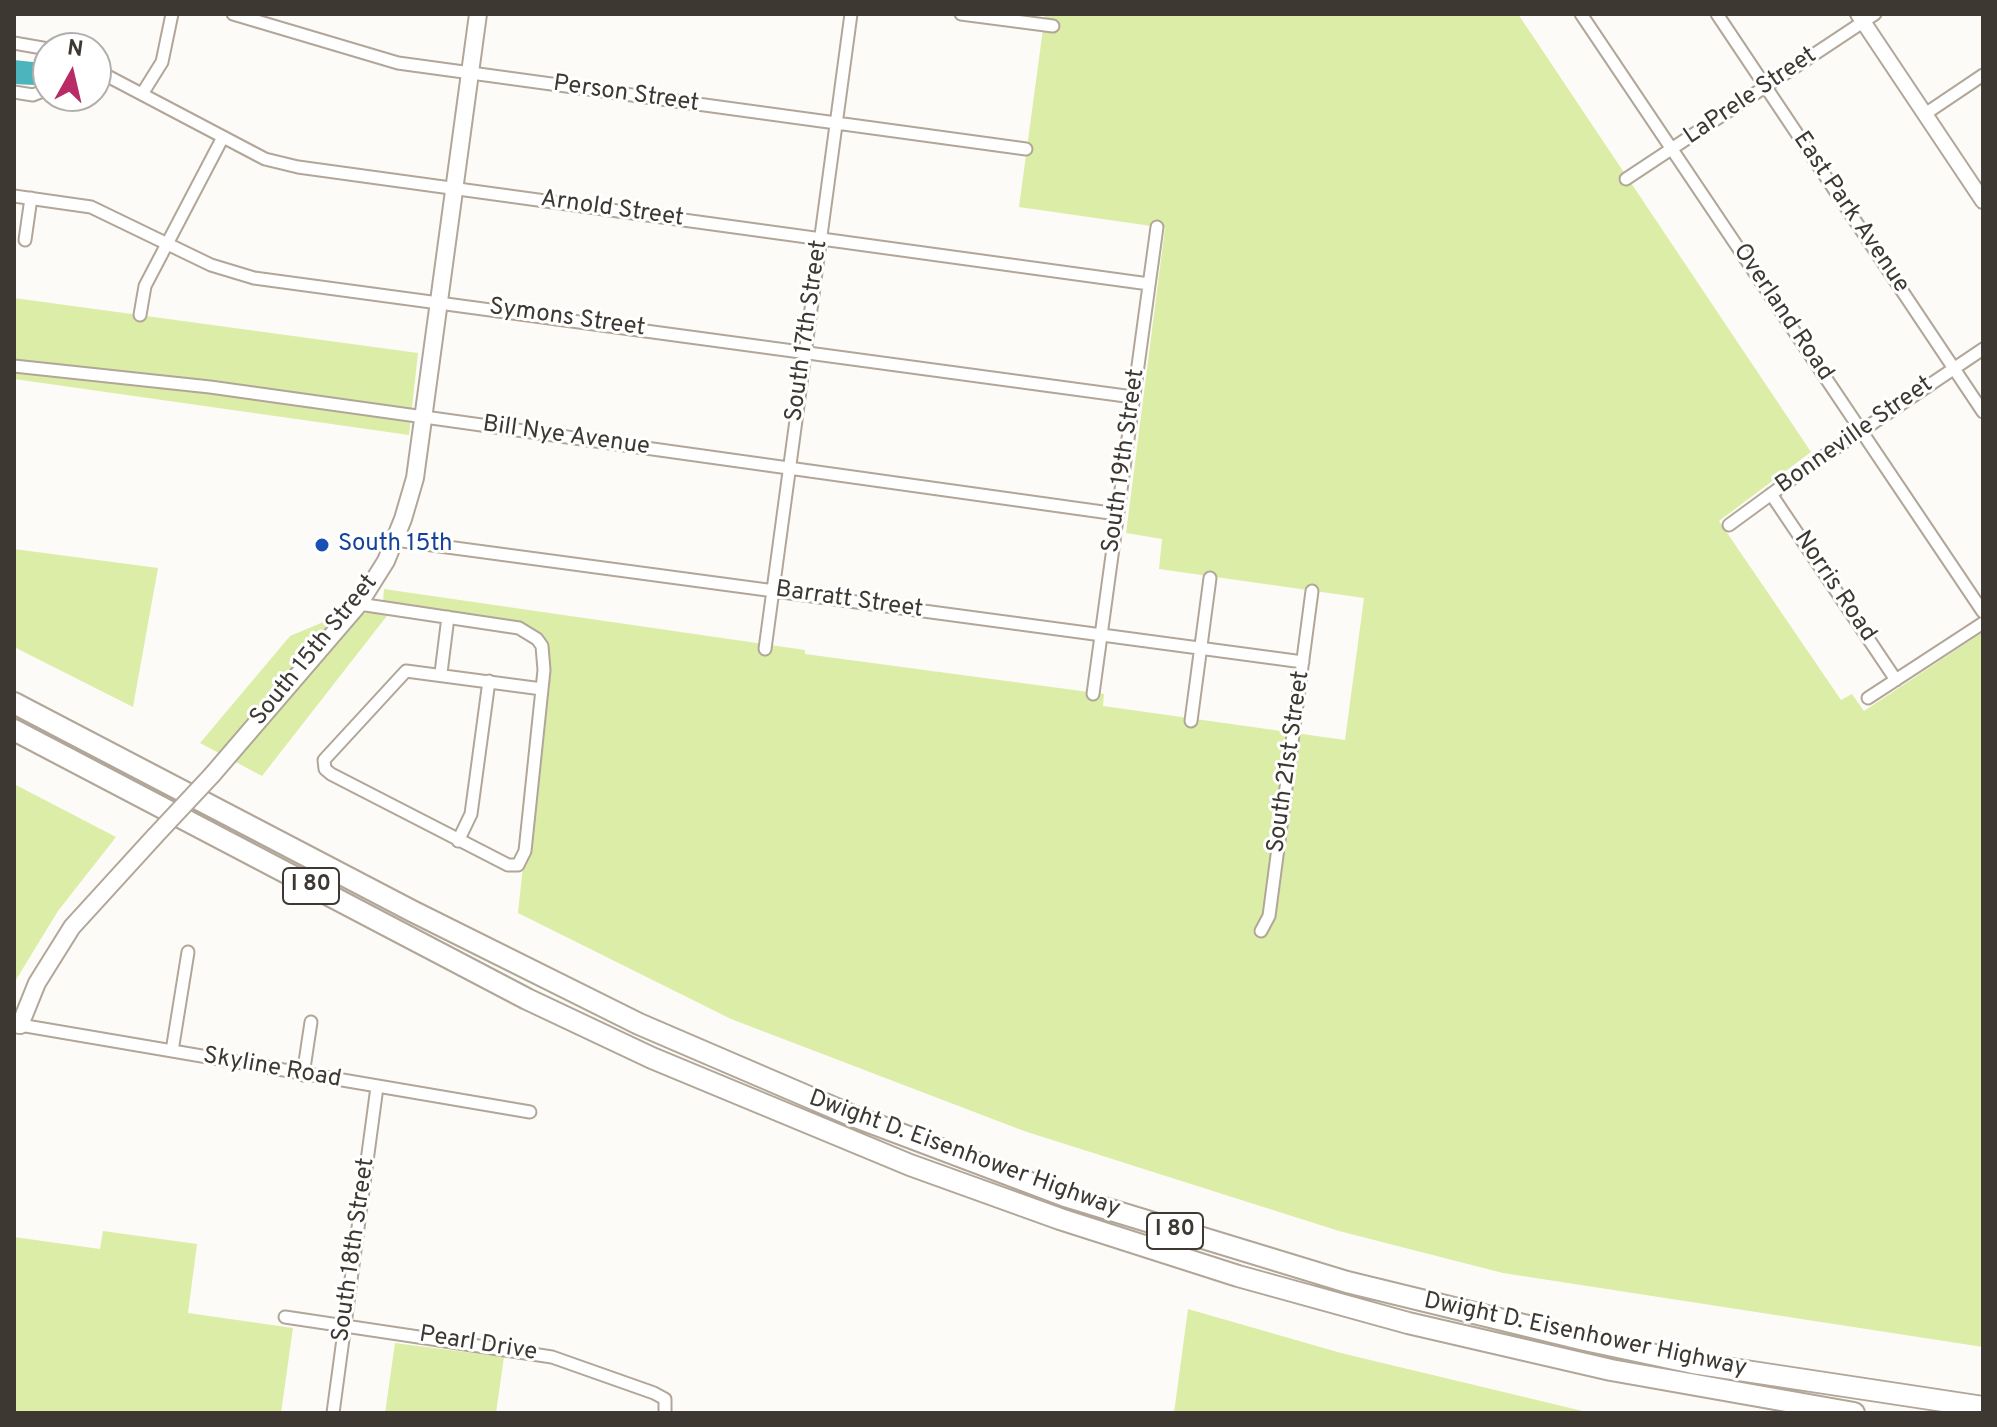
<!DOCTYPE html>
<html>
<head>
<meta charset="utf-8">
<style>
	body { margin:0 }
	#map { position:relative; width:1997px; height:1427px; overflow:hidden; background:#fdfbf8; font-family:Overpass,sans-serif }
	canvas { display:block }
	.frame { position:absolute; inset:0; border:16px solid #3d3832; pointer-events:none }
	.north { position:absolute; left:32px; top:32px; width:80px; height:80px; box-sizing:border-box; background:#fff; border:2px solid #b1afad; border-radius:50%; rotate:8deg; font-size:22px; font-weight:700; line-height:32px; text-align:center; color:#3d3832 }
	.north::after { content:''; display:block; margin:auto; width:28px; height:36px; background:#b72c67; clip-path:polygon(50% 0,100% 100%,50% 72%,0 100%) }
</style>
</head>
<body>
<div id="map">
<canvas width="1997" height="1427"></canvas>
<div class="frame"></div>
<div class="north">N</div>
</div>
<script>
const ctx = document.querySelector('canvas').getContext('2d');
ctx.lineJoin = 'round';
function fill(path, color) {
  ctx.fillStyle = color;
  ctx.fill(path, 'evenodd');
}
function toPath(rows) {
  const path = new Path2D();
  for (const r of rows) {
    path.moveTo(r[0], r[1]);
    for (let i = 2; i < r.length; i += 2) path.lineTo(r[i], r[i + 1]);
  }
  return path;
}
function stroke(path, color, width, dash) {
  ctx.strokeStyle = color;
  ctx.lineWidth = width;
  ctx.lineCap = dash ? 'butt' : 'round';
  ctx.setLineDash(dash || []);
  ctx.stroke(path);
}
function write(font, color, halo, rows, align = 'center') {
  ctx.font = font + ' Overpass,sans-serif';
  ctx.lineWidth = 6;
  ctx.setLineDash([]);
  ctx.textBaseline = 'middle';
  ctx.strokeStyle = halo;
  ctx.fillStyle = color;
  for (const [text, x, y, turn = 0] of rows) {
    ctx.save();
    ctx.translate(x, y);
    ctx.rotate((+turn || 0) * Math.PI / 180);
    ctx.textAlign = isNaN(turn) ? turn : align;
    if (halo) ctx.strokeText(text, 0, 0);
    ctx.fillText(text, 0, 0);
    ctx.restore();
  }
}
fill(toPath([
	[1045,14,1518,14,1811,452,1719,521,1841,700,1852,694,1864,711,1983,632,1983,1347,1503,1273,1339,1231,1024,1131,731,1019,518,913,545,655,529,632,390,612,262,776,200,743,290,636,340,615,382,612,384,589,805,650,805,654,1104,694,1103,706,1345,740,1364,598,1159,569,1162,539,1126,533,1165,228,1019,207],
	[14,298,418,353,409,435,14,379],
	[14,549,158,568,133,707,14,647],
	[14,784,116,837,58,911,14,983],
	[103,1231,197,1244,188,1313,293,1328,281,1413,14,1413,14,1237,100,1249],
	[1188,1309,1341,1353,1591,1413,1174,1413],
	[395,1343,504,1357,496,1413,385,1413]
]), '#dceda7');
fill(toPath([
	[14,60,42,63,46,68,44,74,34,85,14,84]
]), '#4cb4bc');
const minor = toPath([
	[233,14,398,63,1026,149],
	[961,14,1053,26],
	[1581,14,1983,612],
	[1717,14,1983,412],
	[14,43,48,49],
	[96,70,265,159,298,167,1149,284],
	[14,92,33,95,48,89],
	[142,94,162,62,172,14],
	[1925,114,1983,75],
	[1626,179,1875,14],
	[14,196,91,207,211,265,254,278,1133,397],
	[25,240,31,198],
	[140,315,145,286,223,137],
	[14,366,210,387,1117,514],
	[1771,494,1896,680],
	[1729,525,1815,462,1983,349],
	[395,540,1303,662],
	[359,604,519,628,537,639,542,646,544,670,525,851,518,865,508,865,331,774,325,769,324,760,406,671,542,689],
	[765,649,851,14],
	[441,673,448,617],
	[1093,694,1157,227],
	[1868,698,1983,623],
	[1191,721,1210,578],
	[458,841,471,814,489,681],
	[1261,931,1269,916,1312,591],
	[20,1025,530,1112],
	[172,1051,188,952],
	[303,1075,311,1022],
	[285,1317,552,1357,654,1393,665,1399,665,1413],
	[333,1413,377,1087]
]);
const tertiary = toPath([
	[1858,14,1983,201]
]);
const secondary = toPath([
	[212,775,359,604,386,561,403,519,415,478,478,14],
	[14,1024,20,1025,37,983,72,927,155,836]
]);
const motorway = toPath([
	[14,703,412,911,639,1024,853,1116,1065,1196,1347,1282,1585,1340,1693,1363,1983,1407],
	[14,730,527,999,652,1058,910,1165,1060,1219,1238,1276,1408,1323,1611,1370,1854,1413]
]);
stroke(minor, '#b1a698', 15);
stroke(tertiary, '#b1a698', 18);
stroke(secondary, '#b1a698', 20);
stroke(motorway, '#b1a698', 24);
stroke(minor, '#fff', 11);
stroke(tertiary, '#fff', 14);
stroke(secondary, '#fff', 16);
stroke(motorway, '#fff', 20);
const secondaryBridge = toPath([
	[155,836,212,775]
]);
stroke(secondaryBridge, '#b1a698', 20, []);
stroke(secondaryBridge, '#fff', 16);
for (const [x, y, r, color] of [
	[322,545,8,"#1a4fb4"]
]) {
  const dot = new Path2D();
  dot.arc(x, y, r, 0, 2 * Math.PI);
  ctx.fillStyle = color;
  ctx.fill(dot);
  stroke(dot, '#fff', 3);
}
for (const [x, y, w] of [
	[311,886,56],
	[1175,1231,56]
]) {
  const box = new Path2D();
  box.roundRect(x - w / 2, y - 18, w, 36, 6);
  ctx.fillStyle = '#fff';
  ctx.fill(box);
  stroke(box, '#3d3832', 2);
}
write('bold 22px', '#3d3832', null, [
	["I 80",311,886],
	["I 80",1175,1231]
]);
write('24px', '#3d3832', '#fff', [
	["Person Street",626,95,8],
	["LaPrele Street",1751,97,-34],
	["Arnold Street",612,210,8],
	["East Park Avenue",1850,213,56],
	["Overland Road",1782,313,56],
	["Symons Street",567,319,8],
	["South 17th Street",808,331,-82],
	["Bonneville Street",1855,436,-35],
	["Bill Nye Avenue",566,437,8],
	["South 19th Street",1125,461,-82],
	["Norris Road",1834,587,56],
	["Barratt Street",849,601,8],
	["South 15th Street",315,651,-51],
	["South 21st Street",1290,762,-82],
	["Skyline Road",272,1069,10],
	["Dwight D. Eisenhower Highway",964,1155,20],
	["South 18th Street",355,1250,-82],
	["Dwight D. Eisenhower Highway",1585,1336,12],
	["Pearl Drive",478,1345,9]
]);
write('24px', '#164399', '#fff', [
	["South 15th",338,545]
], 'left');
</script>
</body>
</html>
